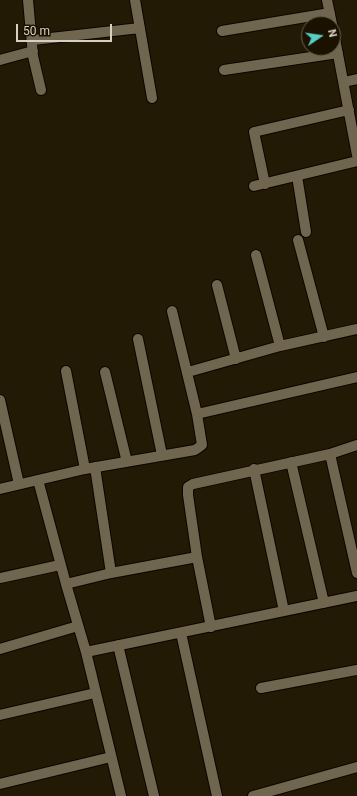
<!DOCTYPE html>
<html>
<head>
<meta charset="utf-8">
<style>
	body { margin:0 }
	#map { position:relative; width:357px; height:796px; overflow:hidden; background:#231a05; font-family:Roboto,sans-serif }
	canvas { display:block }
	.north { position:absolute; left:301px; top:16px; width:40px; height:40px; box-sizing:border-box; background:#1a1100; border:1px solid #665e4e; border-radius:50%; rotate:77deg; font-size:11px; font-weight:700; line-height:16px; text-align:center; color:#d7d1c4 }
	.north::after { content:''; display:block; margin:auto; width:14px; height:18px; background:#57cec1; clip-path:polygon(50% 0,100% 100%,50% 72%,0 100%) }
	.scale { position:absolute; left:16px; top:24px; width:96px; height:18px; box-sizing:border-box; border:2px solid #d7d1c4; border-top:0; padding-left:5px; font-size:12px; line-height:14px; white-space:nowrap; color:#d7d1c4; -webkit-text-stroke:3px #1a1100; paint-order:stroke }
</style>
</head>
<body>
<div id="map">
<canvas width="357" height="796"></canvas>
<div class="north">N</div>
<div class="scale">50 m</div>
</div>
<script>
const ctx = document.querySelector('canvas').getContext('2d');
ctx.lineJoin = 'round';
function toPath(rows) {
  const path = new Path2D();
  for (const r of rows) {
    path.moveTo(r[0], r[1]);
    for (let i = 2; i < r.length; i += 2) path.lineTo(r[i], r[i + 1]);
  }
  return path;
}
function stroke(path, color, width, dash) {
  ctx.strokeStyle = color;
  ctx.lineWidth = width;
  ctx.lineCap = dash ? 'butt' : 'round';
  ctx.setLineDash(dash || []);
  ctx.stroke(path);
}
const minor = toPath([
	[28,0,33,56,41,90],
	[135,0,152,98],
	[327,0,332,24],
	[333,28,357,155],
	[222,31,330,13],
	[33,40,140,28],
	[0,60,33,51],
	[224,70,338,53],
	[344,82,357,79],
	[297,176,306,232],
	[265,184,254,132,349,110],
	[254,186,357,161],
	[298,240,324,337],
	[256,255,280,346],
	[217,285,236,359],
	[138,339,162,455],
	[66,371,85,469],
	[105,372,127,462],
	[188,372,280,346,357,329],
	[0,400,19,484],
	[197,414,357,377],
	[330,454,357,573],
	[291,462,324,603],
	[95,467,111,573],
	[254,469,284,611],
	[38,480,66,584,86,652,121,796],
	[0,489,85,469,195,450,202,445,197,414,172,311],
	[0,578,60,565],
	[66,584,111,573,197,557],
	[211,627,197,557,188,495,188,487,193,484,330,454,357,445],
	[181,633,217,796],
	[118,645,154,796],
	[0,649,78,626],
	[86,652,357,596],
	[261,688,357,670],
	[0,715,95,693],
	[0,784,111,757],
	[253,796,357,767]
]);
stroke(minor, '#0c0500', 12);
stroke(minor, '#70654e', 10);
</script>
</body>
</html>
